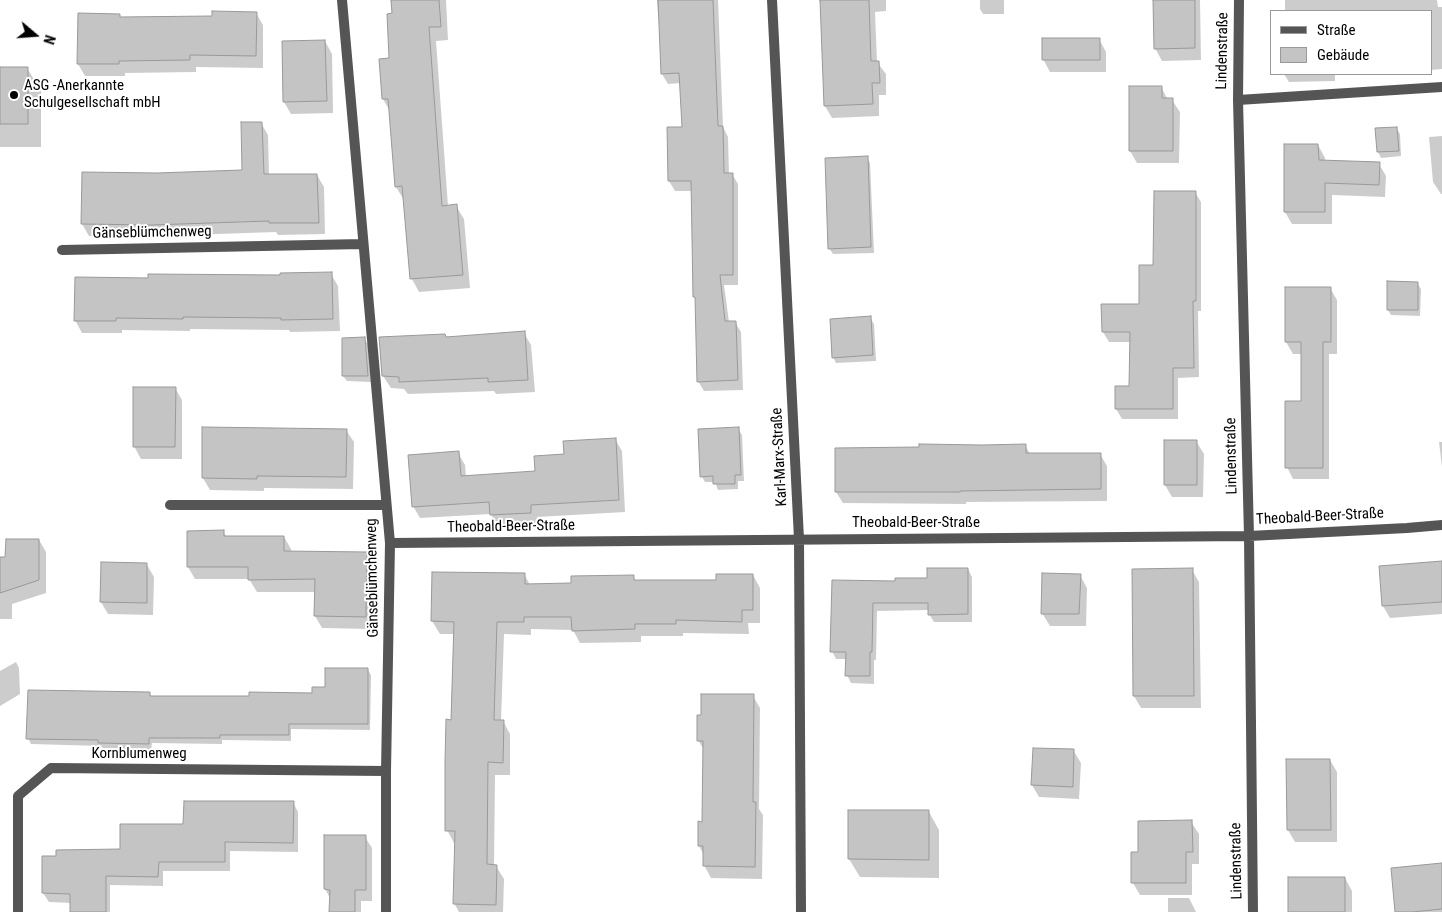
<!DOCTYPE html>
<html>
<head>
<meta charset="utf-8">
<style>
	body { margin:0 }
	#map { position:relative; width:1442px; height:912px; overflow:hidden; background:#fff; font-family:"Roboto Condensed",sans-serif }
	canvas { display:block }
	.legend { position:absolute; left:1270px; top:10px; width:162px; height:65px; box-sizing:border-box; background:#fff; border:1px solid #999; margin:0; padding:6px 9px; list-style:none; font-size:15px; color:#000 }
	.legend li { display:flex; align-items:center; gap:10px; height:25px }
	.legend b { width:25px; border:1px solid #999 }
	.north { position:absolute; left:10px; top:10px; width:50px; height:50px; -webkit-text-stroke:4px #fff; paint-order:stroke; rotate:108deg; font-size:14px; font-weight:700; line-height:20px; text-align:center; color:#000 }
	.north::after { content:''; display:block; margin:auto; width:18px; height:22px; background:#000; clip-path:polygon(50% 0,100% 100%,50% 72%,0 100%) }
</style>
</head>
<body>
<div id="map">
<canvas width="1442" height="912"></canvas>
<ul class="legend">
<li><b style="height:6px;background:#555"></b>Straße</li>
<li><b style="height:14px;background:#c4c4c4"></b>Gebäude</li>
</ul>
<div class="north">N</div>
</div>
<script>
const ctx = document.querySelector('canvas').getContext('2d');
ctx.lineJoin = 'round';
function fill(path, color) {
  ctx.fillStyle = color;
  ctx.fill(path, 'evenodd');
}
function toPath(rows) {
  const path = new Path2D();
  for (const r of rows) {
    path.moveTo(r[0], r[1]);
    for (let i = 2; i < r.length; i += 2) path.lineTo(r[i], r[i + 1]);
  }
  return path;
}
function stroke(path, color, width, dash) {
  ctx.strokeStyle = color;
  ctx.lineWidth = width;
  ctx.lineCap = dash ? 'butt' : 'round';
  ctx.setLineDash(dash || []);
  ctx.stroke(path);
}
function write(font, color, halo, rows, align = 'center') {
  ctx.font = font + ' "Roboto Condensed",sans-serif';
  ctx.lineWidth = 4;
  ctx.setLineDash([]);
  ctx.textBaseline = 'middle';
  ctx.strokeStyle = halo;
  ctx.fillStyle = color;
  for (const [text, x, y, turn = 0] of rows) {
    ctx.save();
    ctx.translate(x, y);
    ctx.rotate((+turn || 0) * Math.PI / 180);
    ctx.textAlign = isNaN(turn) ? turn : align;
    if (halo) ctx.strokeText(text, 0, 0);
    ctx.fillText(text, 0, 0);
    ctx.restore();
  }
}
fill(toPath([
	[392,0,446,0,448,40,436,41,448,206,456,206,464,219,470,288,419,292,412,279,404,200,396,187,390,111,383,99,390,60,393,14],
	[657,0,718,0,723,127,728,137,729,174,732,174,738,184,738,285,724,285,729,322,735,322,741,332,743,390,704,391,698,381,696,300,694,297,692,191,675,191,669,181,683,128,681,83,668,84,662,74,660,19,658,15],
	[819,0,886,0,886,11,875,12,877,62,886,74,886,95,879,95,879,116,832,118,825,106,821,5],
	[980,0,1004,0,1004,14,983,14,980,9],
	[1155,0,1200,0,1201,60,1162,61,1155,48],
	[1285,0,1437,0,1438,7,1442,7,1442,69,1431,70,1431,11,1281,11,1281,10,1285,10],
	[256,13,263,25,263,68,196,67,196,72,125,73,125,76,85,76,78,64,121,18,213,18],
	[1099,39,1106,52,1106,72,1050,72,1043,59],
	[325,41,332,54,333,113,291,114,284,102,283,42],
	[0,68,27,68,41,91,41,147,0,147],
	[1284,74,1335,74,1335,81,1289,82],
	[1161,87,1168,100,1172,100,1180,112,1179,163,1137,163,1130,151],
	[261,123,268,135,269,175,317,175,324,187,325,234,278,235,276,232,158,236,89,236,82,224,157,174,243,171],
	[1396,128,1400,134,1401,156,1381,158,1378,152],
	[1442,136,1442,194,1441,194,1433,182,1429,137],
	[1318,145,1325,158,1325,162,1379,164,1386,176,1385,197,1332,195,1332,224,1292,224,1285,212],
	[867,158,870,163,874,253,833,254,829,248],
	[1195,192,1201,202,1201,311,1198,311,1199,377,1178,378,1178,419,1122,419,1116,409,1130,387,1131,342,1109,342,1103,332,1141,305,1154,267],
	[331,274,338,286,340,331,290,332,289,330,190,329,190,331,122,330,122,333,82,333,75,320,281,276],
	[1417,283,1421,289,1420,316,1391,315,1388,310],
	[1330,288,1337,300,1337,354,1329,354,1329,479,1293,479,1287,467,1302,402,1302,354,1293,354,1286,342],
	[870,318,874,324,876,361,836,363,833,357],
	[524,333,531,345,535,392,496,394,494,391,408,394,404,389,391,388,383,376,446,338],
	[364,339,368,344,371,382,347,381,343,376],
	[175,388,182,400,182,459,141,459,134,446],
	[203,429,346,430,354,442,353,489,264,488,264,491,210,490,203,478],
	[738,429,742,435,744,481,738,481,738,489,718,490,715,482,705,482,702,477],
	[615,439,622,451,625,512,537,517,537,524,498,527,491,514,420,518,413,506,458,453,465,465,466,477,536,472,565,455],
	[1196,441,1204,454,1203,497,1172,497,1165,485],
	[1439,442,1442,442,1442,467],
	[1025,445,1030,454,1100,454,1107,466,1107,501,966,502,966,504,843,503,836,492],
	[223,532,227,537,284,537,291,549,291,552,366,554,374,566,372,629,322,628,315,616,316,592,257,592,249,579,195,579,188,567],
	[39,540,46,552,46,593,12,604,12,619,0,619,0,558,7,558],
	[1442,562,1442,614,1390,618,1383,606,1380,567],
	[147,565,154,577,153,615,108,614,101,602],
	[968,569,972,577,972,622,934,622,929,614,929,610,877,611,876,660,874,660,874,684,851,683,847,675,847,659,836,659,832,651,833,581,896,582,929,579],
	[1192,570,1199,582,1201,708,1141,708,1134,696],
	[433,573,524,574,530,585,572,584,633,576,636,582,717,581,753,575,760,588,760,623,748,623,749,634,683,633,683,636,641,636,641,642,580,643,573,630,531,629,531,635,504,634,501,721,503,721,510,734,510,775,495,775,494,866,496,866,504,879,503,912,459,912,454,903,456,843,454,843,447,830,454,634,440,634,432,621],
	[1080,575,1087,588,1086,626,1050,626,1042,613],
	[16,662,19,668,20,694,0,706,0,671],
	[368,670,371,675,370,730,291,729,291,741,222,740,222,744,152,743,151,750,103,748,101,746,31,744,28,738,150,694,152,697,250,697,314,694],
	[753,696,760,708,759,809,763,815,762,879,711,878,704,865,704,855,699,846,699,823,704,823,704,750,698,740],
	[1073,750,1081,763,1079,799,1039,797,1032,785],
	[1287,760,1330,760,1337,772,1337,842,1295,842,1288,830],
	[293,802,298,812,298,852,230,851,230,871,163,871,163,886,110,885,110,912,71,912,71,903,49,902,43,893,44,857,121,850],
	[850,811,929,812,939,830,939,878,860,877,849,859],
	[1191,822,1199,834,1199,864,1192,864,1192,895,1140,895,1133,883,1140,853],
	[365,837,372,848,372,901,361,901,361,912,331,912,331,900,325,889],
	[1442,864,1442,912,1396,912],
	[1345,878,1352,891,1352,912,1290,912],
	[1168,898,1189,898,1196,912,1168,912]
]), '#0003');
const building = toPath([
	[391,0,439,0,441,27,429,27,442,206,457,204,463,275,410,279,402,186,395,187,388,99,382,99,379,59,389,58,387,14,392,13,391,0],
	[658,0,713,0,718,126,723,126,724,173,733,173,733,275,720,275,725,321,736,321,738,380,697,382,695,297,693,297,691,181,668,181,667,127,682,127,679,73,661,74,658,0],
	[820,0,869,0,871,61,879,61,880,83,872,83,873,104,824,106,820,0],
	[1153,0,1195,0,1195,48,1154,49,1153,0],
	[212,11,257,12,256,56,190,55,190,60,119,61,119,64,77,64,78,13,120,14,120,17,212,16,212,11],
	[1042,38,1100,38,1100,60,1042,60,1042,38],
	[325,40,327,101,283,102,282,41,325,40],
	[0,67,28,67,28,124,0,124,0,67],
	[1129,86,1162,86,1162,98,1173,98,1173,151,1129,151,1129,86],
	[241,122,262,122,264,174,317,174,319,223,269,223,269,221,151,225,81,224,82,172,157,173,242,170,241,122],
	[1397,127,1399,151,1377,152,1375,128,1397,127],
	[1284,144,1318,144,1319,160,1380,162,1379,185,1325,183,1325,212,1284,212,1284,144],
	[868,156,871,247,828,249,825,158,868,156],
	[1154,191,1196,191,1196,301,1193,301,1194,368,1173,368,1173,409,1115,409,1115,386,1129,386,1130,332,1102,332,1101,304,1139,304,1139,265,1153,265,1154,191],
	[332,272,333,319,281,320,281,318,183,317,183,319,116,318,116,321,74,321,75,277,148,278,148,274,280,275,280,273,332,272],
	[1387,281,1418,282,1418,310,1387,310,1387,281],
	[1285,287,1331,287,1331,342,1323,342,1323,468,1285,468,1285,401,1301,401,1301,342,1285,342,1285,287],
	[871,316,873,355,832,358,830,319,871,316],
	[525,331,528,380,488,382,488,378,399,382,399,377,382,376,379,337,445,334,446,337,525,331],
	[365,337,368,376,342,376,342,338,365,337],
	[133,387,176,387,175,447,133,447,133,387],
	[202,427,347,429,346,477,257,476,257,479,202,478,202,427],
	[739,427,741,475,735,475,735,484,713,484,713,476,700,477,698,429,739,427],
	[616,438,619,500,531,505,531,513,490,515,489,502,412,507,408,455,459,451,461,476,535,471,534,456,564,454,563,441,616,438],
	[1164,440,1197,440,1197,485,1164,485,1164,440],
	[919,444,982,445,1026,444,1026,453,1101,453,1101,489,960,491,960,492,835,492,835,448,919,447,919,444],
	[224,530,224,536,284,536,284,551,367,552,366,617,314,616,315,579,248,580,248,567,187,567,187,531,224,530],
	[6,539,39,539,39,580,0,593,0,557,5,557,6,539],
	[1442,561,1442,602,1382,606,1379,566,1442,561],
	[101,562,147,563,147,603,100,602,101,562],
	[927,568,968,568,968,614,928,615,928,603,873,603,872,652,870,652,870,676,845,676,846,652,830,652,832,580,895,581,895,578,927,578,927,568],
	[1193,568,1194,696,1133,696,1132,569,1193,568],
	[432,572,525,573,525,584,571,583,571,576,634,575,634,580,716,580,716,574,753,574,753,610,742,610,742,622,676,620,676,624,635,624,635,629,572,631,571,617,524,617,524,622,497,622,494,720,504,720,503,763,488,762,487,864,497,865,496,905,453,904,455,831,445,831,445,762,446,719,451,720,454,622,431,621,432,572],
	[1042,573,1081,574,1079,614,1041,614,1042,573],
	[325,668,368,668,368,724,289,724,289,735,220,735,220,738,149,738,149,744,98,743,98,740,26,739,28,690,150,692,150,696,249,696,249,692,312,693,312,687,325,687,325,668],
	[701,694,754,694,753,802,756,802,755,867,703,866,703,846,698,846,698,821,702,822,703,741,697,741,697,715,701,715,701,694],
	[1033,748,1074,749,1073,787,1031,785,1033,748],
	[1286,759,1330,759,1331,830,1287,830,1286,759],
	[184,801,294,801,293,843,225,842,225,862,159,862,158,877,106,876,106,912,70,912,70,894,42,893,42,856,56,856,56,850,120,849,120,824,183,824,184,801],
	[848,810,929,810,929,860,848,859,848,810],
	[1192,820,1193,852,1186,852,1186,883,1131,883,1131,852,1138,852,1138,821,1192,820],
	[324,835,366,835,366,890,355,890,355,912,329,912,330,890,324,889,324,835],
	[1442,863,1442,909,1412,912,1395,912,1391,868,1442,863],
	[1288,877,1345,877,1345,912,1288,912,1288,877]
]);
fill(building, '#c4c4c4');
stroke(building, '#999', 1);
stroke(toPath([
	[342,0,390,543,386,771,386,912],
	[772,0,799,539,801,912],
	[1239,0,1238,100,1249,536,1253,912],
	[1238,100,1442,87],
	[62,250,363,244],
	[170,505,386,505],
	[390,543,1249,536,1407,528,1442,525],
	[18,912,18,796,51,768,386,771]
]), '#555', 10);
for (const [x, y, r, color] of [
	[14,95,5,"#000"]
]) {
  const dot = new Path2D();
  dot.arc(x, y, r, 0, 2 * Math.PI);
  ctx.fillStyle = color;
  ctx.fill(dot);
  stroke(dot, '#fff', 2);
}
write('15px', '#000', '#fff', [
	["Lindenstraße",1223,51,-89],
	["Gänseblümchenweg",152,233,-1],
	["Lindenstraße",1232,456,-91],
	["Karl-Marx-Straße",780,457,-93],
	["Theobald-Beer-Straße",1320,517,-3],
	["Theobald-Beer-Straße",916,523],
	["Theobald-Beer-Straße",511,527,-1],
	["Gänseblümchenweg",373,578,-91],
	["Kornblumenweg",139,754],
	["Lindenstraße",1237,861,-91]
]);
write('15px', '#000', '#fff', [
	["ASG -Anerkannte",24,86],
	["Schulgesellschaft mbH",24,103]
], 'left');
</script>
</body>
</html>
